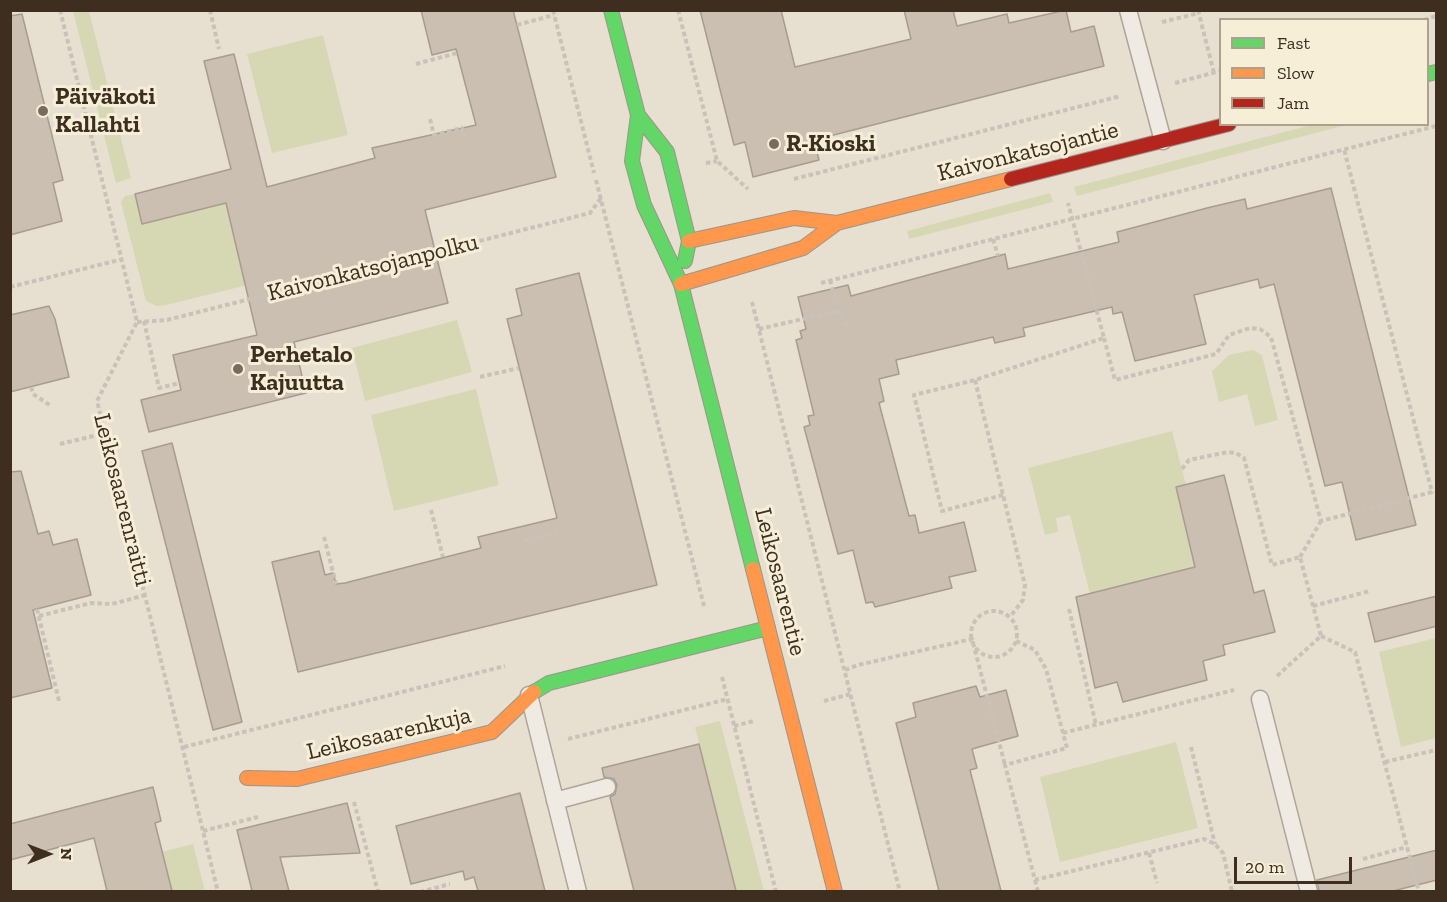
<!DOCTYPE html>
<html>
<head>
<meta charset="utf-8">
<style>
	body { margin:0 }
	#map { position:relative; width:1447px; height:902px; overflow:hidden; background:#e7e0d1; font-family:"Zilla Slab",serif }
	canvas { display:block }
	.frame { position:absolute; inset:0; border:12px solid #3d2e20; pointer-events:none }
	.legend { position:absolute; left:1219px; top:18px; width:210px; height:108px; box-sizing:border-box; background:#f7eed8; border:2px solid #ada18e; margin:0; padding:8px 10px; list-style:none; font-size:18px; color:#3d2e20 }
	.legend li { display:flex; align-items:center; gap:12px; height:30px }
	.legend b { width:30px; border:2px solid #ada18e }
	.north { position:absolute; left:18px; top:824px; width:60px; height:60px; -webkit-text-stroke:4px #f7eed8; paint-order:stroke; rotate:90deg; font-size:16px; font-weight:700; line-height:24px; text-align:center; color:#3d2e20 }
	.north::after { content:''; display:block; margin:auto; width:21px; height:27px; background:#3d2e20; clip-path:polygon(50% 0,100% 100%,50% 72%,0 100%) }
	.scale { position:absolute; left:1234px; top:857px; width:118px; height:27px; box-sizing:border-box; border:3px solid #3d2e20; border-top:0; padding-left:8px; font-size:18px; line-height:21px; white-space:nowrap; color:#3d2e20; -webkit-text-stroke:4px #f7eed8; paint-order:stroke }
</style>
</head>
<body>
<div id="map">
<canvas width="1447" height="902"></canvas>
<div class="frame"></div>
<ul class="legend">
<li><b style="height:8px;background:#63d668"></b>Fast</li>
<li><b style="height:8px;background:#ff974d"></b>Slow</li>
<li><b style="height:8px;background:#b3261e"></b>Jam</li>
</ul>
<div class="north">N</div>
<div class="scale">20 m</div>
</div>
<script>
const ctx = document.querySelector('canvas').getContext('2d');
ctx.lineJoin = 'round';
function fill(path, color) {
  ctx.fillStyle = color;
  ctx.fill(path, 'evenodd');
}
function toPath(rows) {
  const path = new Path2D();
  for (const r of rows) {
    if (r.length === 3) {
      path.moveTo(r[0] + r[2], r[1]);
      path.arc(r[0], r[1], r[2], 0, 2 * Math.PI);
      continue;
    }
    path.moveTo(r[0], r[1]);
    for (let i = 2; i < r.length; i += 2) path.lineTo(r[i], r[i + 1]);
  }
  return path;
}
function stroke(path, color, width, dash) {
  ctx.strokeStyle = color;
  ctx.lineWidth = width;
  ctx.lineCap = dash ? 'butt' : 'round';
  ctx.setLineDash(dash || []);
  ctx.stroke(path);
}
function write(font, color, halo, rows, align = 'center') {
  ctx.font = font + ' "Zilla Slab",serif';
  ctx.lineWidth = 6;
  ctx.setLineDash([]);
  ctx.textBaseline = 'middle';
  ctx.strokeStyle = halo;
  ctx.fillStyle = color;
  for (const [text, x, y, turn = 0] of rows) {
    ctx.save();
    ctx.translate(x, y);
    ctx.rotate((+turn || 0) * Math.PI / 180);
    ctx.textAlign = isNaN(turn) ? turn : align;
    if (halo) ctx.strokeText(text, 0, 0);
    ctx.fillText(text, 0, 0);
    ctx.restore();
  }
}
fill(toPath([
	[73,11,89,11,131,178,116,183],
	[323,35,348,135,272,153,247,54],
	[1315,124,1342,126,1077,196,1074,187],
	[1050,193,1053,202,909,239,907,231],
	[135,194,143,224,226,203,245,279,280,277,166,305,157,306,146,301,121,202,125,196],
	[457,320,472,372,365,401,352,348],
	[1253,350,1262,355,1278,420,1255,426,1247,394,1219,402,1212,371,1229,355],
	[476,389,499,485,394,511,371,415],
	[1172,431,1186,485,1176,488,1195,567,1090,594,1070,515,1056,518,1058,532,1045,535,1028,468],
	[1436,638,1436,738,1401,747,1379,652],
	[720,721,764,891,736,891,695,727],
	[1176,742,1198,828,1060,862,1040,777],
	[193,844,205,891,172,891,162,852]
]), '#d6d7b3');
const building = toPath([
	[421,10,513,10,556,177,425,210,448,303,294,342,306,393,149,432,141,400,181,390,173,355,257,335,226,203,142,224,135,194,231,169,204,61,234,54,267,187,375,158,372,148,476,125,456,49,432,55,421,10],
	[700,10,781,10,795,67,911,39,904,10,953,10,957,26,1007,14,1009,23,1066,10,1071,32,1094,26,1104,66,814,140,819,160,753,177,745,142,734,145,700,10],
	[22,14,63,180,53,183,62,221,10,235,10,16,22,14],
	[1331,188,1416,525,1356,540,1342,482,1325,486,1274,284,1260,288,1258,279,1194,295,1206,344,1135,361,1122,312,1113,314,1112,307,1023,328,1025,336,995,343,993,337,896,360,899,374,879,379,884,401,879,403,909,516,915,515,919,533,964,522,976,571,949,577,952,588,875,607,873,602,866,603,853,550,838,554,804,427,810,425,808,416,814,415,796,340,802,338,800,331,806,329,798,297,848,285,851,296,1005,254,1008,269,1119,242,1117,232,1207,208,1245,199,1247,209,1331,188],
	[579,273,657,585,298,672,272,562,319,551,325,575,333,573,336,584,345,583,481,548,478,537,557,518,507,319,522,315,516,289,579,273],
	[49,306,55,319,69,377,10,392,10,315,49,306],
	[172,443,242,722,213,730,142,451,172,443],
	[21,471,38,534,49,531,53,545,77,539,91,595,33,610,52,688,10,698,10,472,21,471],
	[1224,475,1254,593,1264,590,1275,632,1223,645,1225,655,1203,661,1207,680,1123,702,1117,682,1095,688,1076,597,1195,567,1176,487,1224,475],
	[1437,596,1437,626,1375,642,1368,613,1437,596],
	[976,686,980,697,1006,690,1018,736,972,749,977,768,970,770,1001,891,939,891,896,723,916,717,913,703,976,686],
	[699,744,736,891,634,891,610,797,615,794,617,785,614,779,604,777,602,768,699,744],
	[153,787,161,821,155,823,172,891,107,891,94,838,10,860,10,824,153,787],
	[520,793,545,891,478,891,474,877,465,880,463,871,411,884,396,826,520,793],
	[347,803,360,853,280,857,289,891,252,891,237,830,347,803],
	[1437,850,1437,880,1393,891,1319,891,1317,880,1437,850]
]);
fill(building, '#cbbfb2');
stroke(building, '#a89c90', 1.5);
const lane = toPath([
	[1128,10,1163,141],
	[529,695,578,892],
	[1260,699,1309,892],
	[555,801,607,787]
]);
const fast = toPath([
	[611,10,638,115,632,161,644,205,681,284,753,569],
	[1428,74,1436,72],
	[638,115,667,152,689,241,685,261],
	[534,692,549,683,768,628]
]);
const slow = toPath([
	[689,241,794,218,837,223,1011,179],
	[681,284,803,248,837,223],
	[753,569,835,892],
	[247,778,297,779,492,732,534,692]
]);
const jam = toPath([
	[1011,179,1229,124]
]);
stroke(lane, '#ada599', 19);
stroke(fast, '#9c958a', 16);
stroke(slow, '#9c958a', 16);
stroke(jam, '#9c958a', 16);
stroke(toPath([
	[60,10,137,322,97,401,218,892],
	[210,10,219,49],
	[553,10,594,173],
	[678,10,717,161,748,189],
	[1198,10,1214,73],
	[1424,20,1436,16],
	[1162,22,1199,13],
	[517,25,554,15],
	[416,64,457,53],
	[1175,83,1220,71],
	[430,119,434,135,462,128,465,138],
	[706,163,717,161],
	[794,179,1121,96],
	[596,180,704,606],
	[993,239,998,256],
	[830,280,838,311,848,328],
	[821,283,1436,126],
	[10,287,123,259],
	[752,302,900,892],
	[144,321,159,388,180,383],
	[137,322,167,320,590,213,601,198],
	[759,329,838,311],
	[1104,338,1115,380,1216,354,1229,335,1250,328,1260,329,1271,337,1321,521,1432,492,1344,149],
	[480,377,519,368],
	[975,380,1025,585,1023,600,1010,617],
	[31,387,33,394,51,406],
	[60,444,106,433],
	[1182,469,1189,460,1228,452,1236,453,1244,458,1272,565,1300,557,1321,636,1277,676],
	[1003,495,942,511,914,395,975,380,1104,338,1068,203],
	[431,510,443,557],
	[324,537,336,584],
	[524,541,560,532],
	[1300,557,1321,521],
	[1313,606,1370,591],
	[37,609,59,701],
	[1069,609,1096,725],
	[994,634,23],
	[39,616,91,603,112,604,146,595],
	[1321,636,1355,652,1419,892],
	[1016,641,1035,650,1046,669,1067,748,1005,765,1035,880,1204,839,1215,844,1223,853,1232,892],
	[845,670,858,665,972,639,1005,765],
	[722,677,776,892],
	[824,701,851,694],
	[734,726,754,721],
	[1063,733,1234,690],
	[568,739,728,699],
	[184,747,505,666],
	[1191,747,1215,844],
	[1385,762,1436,750],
	[354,802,378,892],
	[203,831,258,817],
	[1149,853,1157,883],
	[1363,859,1407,847],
	[1035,880,1038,892],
	[420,892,450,884]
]), '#c8c2b9', 4, [4.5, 3]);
stroke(lane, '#efebe3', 16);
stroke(fast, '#63d668', 14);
stroke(slow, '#ff974d', 14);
stroke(jam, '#b3261e', 14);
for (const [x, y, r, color] of [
	[43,111,6,"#786c5e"],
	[774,144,6,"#786c5e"],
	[238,369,6,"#786c5e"]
]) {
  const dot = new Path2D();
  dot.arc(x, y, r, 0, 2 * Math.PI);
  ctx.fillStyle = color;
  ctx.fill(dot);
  stroke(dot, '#f7eed8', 2);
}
write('bold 24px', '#3d2e20', '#f7eed8', [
	["Päiväkoti",55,97],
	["Kallahti",55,125],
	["R-Kioski",786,144],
	["Perhetalo",250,355],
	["Kajuutta",250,383]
], 'left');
write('24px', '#3d2e20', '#f7eed8', [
	["Kaivonkatsojantie",1028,152,-14],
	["Kaivonkatsojanpolku",373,268,-14],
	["Leikosaarenraitti",122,500,76],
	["Leikosaarentie",780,582,76],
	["Leikosaarenkuja",389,734,-13]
]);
</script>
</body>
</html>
